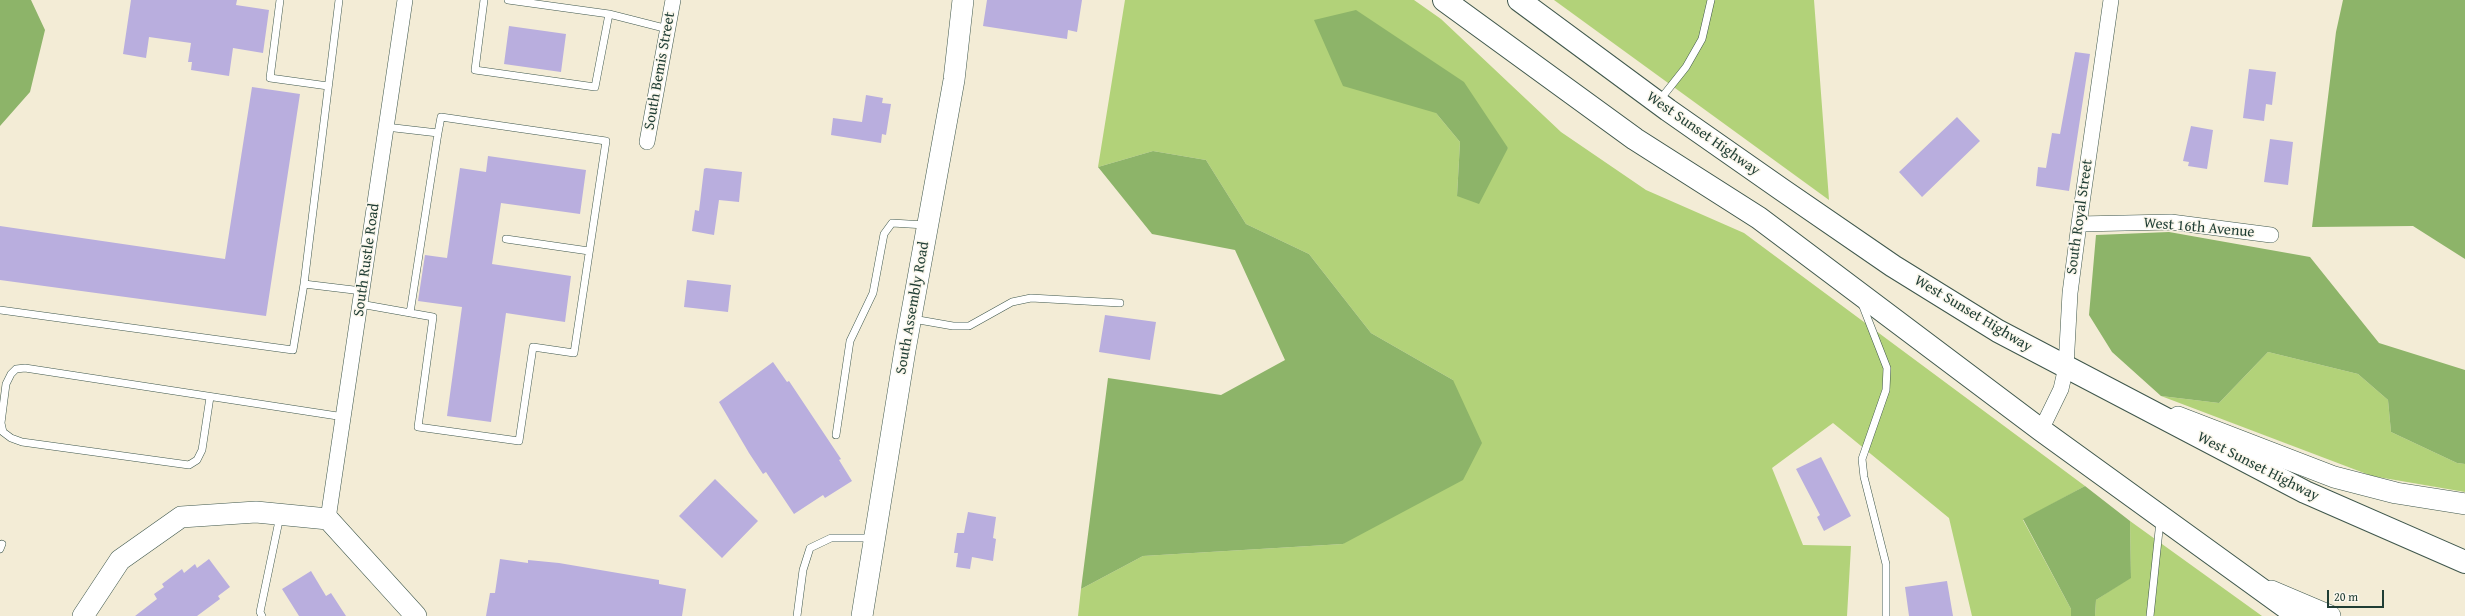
<!DOCTYPE html>
<html>
<head>
<meta charset="utf-8">
<style>
	body { margin:0 }
	#map { position:relative; width:2465px; height:616px; overflow:hidden; background:#f3ecd6; font-family:"Gentium Book Plus",serif }
	canvas { display:block }
	.scale { position:absolute; left:2327px; top:590px; width:57px; height:18px; box-sizing:border-box; border:2px solid #1f3d34; border-top:0; padding-left:5px; font-size:12px; line-height:14px; white-space:nowrap; color:#1f3d34; -webkit-text-stroke:3px #fbf7ec; paint-order:stroke }
</style>
</head>
<body>
<div id="map">
<canvas width="2465" height="616"></canvas>
<div class="scale">20 m</div>
</div>
<script>
const ctx = document.querySelector('canvas').getContext('2d');
ctx.lineJoin = 'round';
function fill(path, color) {
  ctx.fillStyle = color;
  ctx.fill(path, 'evenodd');
}
function toPath(rows) {
  const path = new Path2D();
  for (const r of rows) {
    path.moveTo(r[0], r[1]);
    for (let i = 2; i < r.length; i += 2) path.lineTo(r[i], r[i + 1]);
  }
  return path;
}
function stroke(path, color, width, dash) {
  ctx.strokeStyle = color;
  ctx.lineWidth = width;
  ctx.lineCap = dash ? 'butt' : 'round';
  ctx.setLineDash(dash || []);
  ctx.stroke(path);
}
function write(font, color, halo, rows, align = 'center') {
  ctx.font = font + ' "Gentium Book Plus",serif';
  ctx.lineWidth = 3;
  ctx.setLineDash([]);
  ctx.textBaseline = 'middle';
  ctx.strokeStyle = halo;
  ctx.fillStyle = color;
  for (const [text, x, y, turn = 0] of rows) {
    ctx.save();
    ctx.translate(x, y);
    ctx.rotate((+turn || 0) * Math.PI / 180);
    ctx.textAlign = isNaN(turn) ? turn : align;
    if (halo) ctx.strokeText(text, 0, 0);
    ctx.fillText(text, 0, 0);
    ctx.restore();
  }
}
fill(toPath([
	[1125,0,1414,0,1441,19,1561,132,1646,190,1744,233,2085,486,2023,520,2071,609,2071,616,1972,616,1949,518,1833,423,1772,468,1803,545,1851,546,1847,616,1078,616,1081,589,1143,556,1343,544,1453,380,1371,333,1309,254,1246,224,1206,160,1153,151,1098,167],
	[1436,113,1508,148,1457,196,1460,142],
	[1554,0,1814,0,1829,200],
	[2268,352,2358,374,2388,400,2391,432,2457,463,2465,464,2465,492,2372,476,2161,396,2219,403],
	[2130,521,2262,616,2095,616,2096,600,2131,577]
]), '#b2d279');
fill(toPath([
	[0,0,31,0,45,30,30,92,0,126],
	[2343,0,2465,0,2465,259,2413,226,2312,227,2336,32],
	[1356,10,1464,82,1508,148,1479,204,1457,196,1460,142,1436,113,1343,86,1314,20],
	[1153,151,1206,160,1246,224,1309,254,1371,333,1453,380,1482,443,1463,480,1343,544,1143,556,1081,589,1108,378,1221,395,1285,360,1235,250,1152,234,1098,167],
	[2169,232,2310,257,2379,343,2465,370,2465,464,2457,463,2391,432,2388,400,2358,374,2268,352,2219,403,2161,396,2112,352,2089,315,2096,235],
	[2085,486,2130,521,2131,578,2096,600,2095,616,2071,616,2071,609,2023,519]
]), '#8db469');
fill(toPath([
	[131,0,237,0,236,5,269,10,263,53,233,48,229,76,191,70,192,62,188,62,191,43,149,37,146,58,123,54],
	[987,0,1082,0,1077,32,1068,30,1067,39,983,26],
	[509,26,566,34,561,72,504,64],
	[2075,52,2090,54,2069,191,2036,186,2038,167,2046,168,2052,133,2060,134],
	[2249,69,2276,72,2272,105,2266,104,2264,121,2243,118],
	[252,87,300,94,266,316,0,280,0,226,225,259],
	[866,95,883,98,882,103,891,104,886,135,882,134,881,143,831,135,833,118,862,122],
	[1957,117,1980,141,1922,197,1899,172],
	[2191,126,2213,130,2207,169,2188,166,2189,162,2183,161],
	[2270,139,2293,142,2288,185,2264,182],
	[488,156,586,170,580,214,501,203,492,264,571,276,565,322,506,313,491,422,447,416,462,307,418,301,425,255,447,258,460,168,486,172],
	[706,168,742,172,739,202,719,200,714,235,692,231,695,210,699,211,704,169],
	[687,280,731,285,728,312,684,307],
	[1105,315,1156,322,1150,360,1099,352],
	[773,362,787,382,789,381,841,459,839,460,852,481,825,498,823,495,794,514,766,472,763,474,749,453,719,402],
	[1821,457,1851,516,1824,531,1817,517,1820,515,1796,469],
	[715,479,758,521,722,558,679,516],
	[968,512,996,517,993,538,996,539,993,561,972,557,970,569,956,567,958,553,954,553,957,533,964,533],
	[209,559,230,587,218,596,220,599,197,616,135,616,157,599,154,594,164,587,162,584,182,569,184,573,195,564,197,568],
	[500,559,528,563,528,560,559,563,659,580,659,584,686,589,682,616,486,616,490,593,495,593],
	[311,571,326,596,331,593,346,616,299,616,282,589],
	[1947,581,1953,616,1909,616,1905,587]
]), '#b9aede');
const lane = toPath([
	[280,0,270,78,328,86],
	[339,0,304,284,362,291],
	[484,0,475,70,595,87,609,14],
	[508,0,609,14,668,29],
	[1659,101,1686,67,1702,39,1711,0],
	[386,127,438,133,410,313],
	[506,239,589,251],
	[360,304,433,317,418,427,519,441,533,347,574,353,606,141,441,117,438,133],
	[1862,304,1887,368,1886,390,1862,459,1864,477,1886,564,1886,616],
	[0,310,293,350,304,284],
	[913,319,953,326,969,326,1012,302,1031,298,1120,303],
	[210,397,202,450,197,460,189,465,22,442,11,438,3,432,1,423,6,384,11,374,16,369,25,368,344,417],
	[836,435,850,341,873,293,884,234,892,223,925,225],
	[0,549,2,544],
	[262,616,260,612,280,516],
	[797,616,803,570,810,548,831,538,872,538],
	[2150,616,2160,521]
]);
const street = toPath([
	[647,142,673,0],
	[2079,224,2171,222,2271,235],
	[2041,430,2061,389,2066,367,2070,293,2079,224,2111,0],
	[328,519,405,0]
]);
const secondary = toPath([
	[2178,417,2334,477,2396,493,2465,504],
	[2271,591,2330,616],
	[83,616,120,560,181,517,256,512,328,519,416,616],
	[862,616,905,350,954,80,963,0]
]);
const primary = toPath([
	[1444,0,1635,139,1759,218,2041,430,2298,616],
	[1519,0,1668,110,1781,189,1893,266,1998,331,2305,492,2465,562]
]);
stroke(lane, '#3f574c', 8);
stroke(street, '#3f574c', 16);
stroke(secondary, '#3f574c', 22);
stroke(primary, '#3f574c', 24);
stroke(lane, '#fff', 7);
stroke(street, '#fff', 15);
stroke(secondary, '#fff', 21);
stroke(primary, '#fff', 22);
write('15px', '#1f3d34', '#fbf7ec', [
	["South Bemis Street",660,71,-80],
	["West Sunset Highway",1703,134,35],
	["South Royal Street",2080,217,-82],
	["West 16th Avenue",2199,228,5],
	["South Rustle Road",367,260,-82],
	["South Assembly Road",913,308,-80],
	["West Sunset Highway",1973,314,31],
	["West Sunset Highway",2258,467,27]
]);
</script>
</body>
</html>
